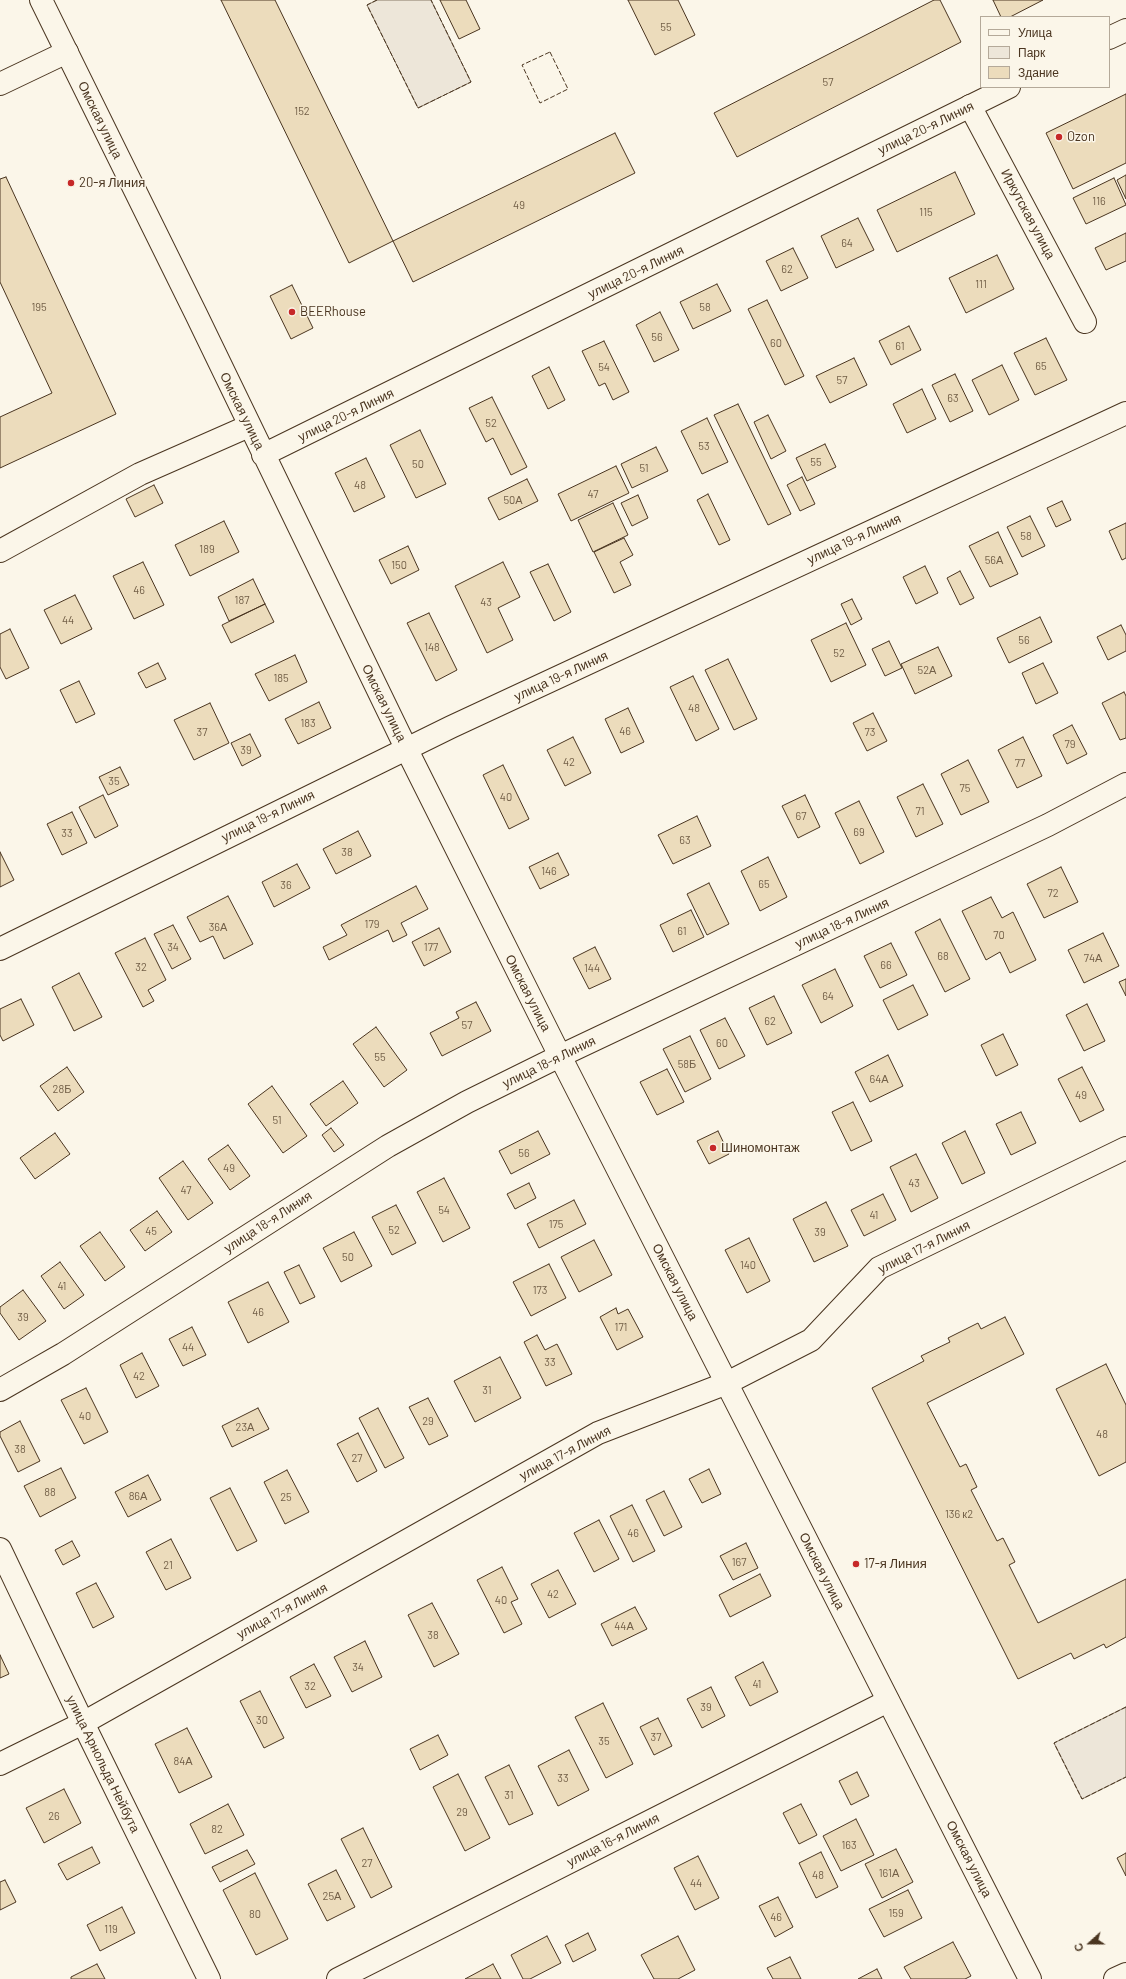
<!DOCTYPE html>
<html>
<head>
<meta charset="utf-8">
<style>
	body { margin:0 }
	#map { position:relative; width:1126px; height:1979px; overflow:hidden; background:#fbf6e9; font-family:Barlow,sans-serif }
	canvas { display:block }
	.legend { position:absolute; left:980px; top:16px; width:130px; height:72px; box-sizing:border-box; background:#fbf6e9; border:1px solid #b4a999; margin:0; padding:5px 7px; list-style:none; font-size:12px; color:#4a3520 }
	.legend li { display:flex; align-items:center; gap:8px; height:20px }
	.legend b { width:20px; border:1px solid #b4a999 }
	.north { position:absolute; left:1070px; top:1923px; width:40px; height:40px; -webkit-text-stroke:3px #fbf6e9; paint-order:stroke; rotate:249deg; font-size:11px; font-weight:700; line-height:16px; text-align:center; color:#4a3520 }
	.north::after { content:''; display:block; margin:auto; width:14px; height:18px; background:#4a3520; clip-path:polygon(50% 0,100% 100%,50% 72%,0 100%) }
</style>
</head>
<body>
<div id="map">
<canvas width="1126" height="1979"></canvas>
<ul class="legend">
<li><b style="height:5px;background:#fbf6e9"></b>Улица</li>
<li><b style="height:11px;background:#ede6d9"></b>Парк</li>
<li><b style="height:11px;background:#ecdcbc"></b>Здание</li>
</ul>
<div class="north">С</div>
</div>
<script>
const ctx = document.querySelector('canvas').getContext('2d');
ctx.lineJoin = 'round';
function fill(path, color) {
  ctx.fillStyle = color;
  ctx.fill(path, 'evenodd');
}
function toPath(rows) {
  const path = new Path2D();
  for (const r of rows) {
    path.moveTo(r[0], r[1]);
    for (let i = 2; i < r.length; i += 2) path.lineTo(r[i], r[i + 1]);
  }
  return path;
}
function stroke(path, color, width, dash) {
  ctx.strokeStyle = color;
  ctx.lineWidth = width;
  ctx.lineCap = dash ? 'butt' : 'round';
  ctx.setLineDash(dash || []);
  ctx.stroke(path);
}
function write(font, color, halo, rows, align = 'center') {
  ctx.font = font + ' Barlow,sans-serif';
  ctx.lineWidth = 3;
  ctx.setLineDash([]);
  ctx.textBaseline = 'middle';
  ctx.strokeStyle = halo;
  ctx.fillStyle = color;
  for (const [text, x, y, turn = 0] of rows) {
    ctx.save();
    ctx.translate(x, y);
    ctx.rotate((+turn || 0) * Math.PI / 180);
    ctx.textAlign = isNaN(turn) ? turn : align;
    if (halo) ctx.strokeText(text, 0, 0);
    ctx.fillText(text, 0, 0);
    ctx.restore();
  }
}
const green = toPath([
	[377,0,431,0,471,82,418,108,367,5,377,0],
	[1126,1707,1126,1777,1082,1799,1054,1743,1126,1707]
]);
fill(green, '#ede6d9');
stroke(green, '#887966', 1);
const building = toPath([
	[221,0,275,0,393,241,349,263,221,0],
	[440,0,466,0,480,29,459,39,440,0],
	[628,0,678,0,695,35,655,55,628,0],
	[934,0,940,0,961,42,737,157,714,113,934,0],
	[993,0,1043,0,1010,17,1001,17,993,0],
	[1126,94,1126,163,1073,189,1046,133,1126,94],
	[615,133,635,173,413,282,393,241,615,133],
	[955,172,975,214,897,252,877,210,955,172],
	[1126,175,1126,199,1117,180,1126,175],
	[6,177,116,414,0,468,0,417,52,393,0,282,0,179,6,177],
	[1114,178,1126,205,1086,224,1073,198,1114,178],
	[858,218,874,250,836,268,821,236,858,218],
	[1126,233,1126,261,1106,270,1095,248,1126,233],
	[793,248,808,278,781,291,766,261,793,248],
	[997,255,1014,289,966,313,949,278,997,255],
	[717,284,731,311,693,329,680,302,717,284],
	[292,285,313,328,291,339,270,296,292,285],
	[767,300,804,376,785,385,748,309,767,300],
	[660,312,679,350,654,362,636,325,660,312],
	[909,326,921,350,891,365,879,341,909,326],
	[1046,338,1067,380,1035,395,1014,353,1046,338],
	[604,341,629,392,613,400,605,383,599,386,582,351,604,341],
	[854,358,867,385,830,403,816,376,854,358],
	[1002,365,1019,400,989,415,972,380,1002,365],
	[549,367,565,400,548,409,532,376,549,367],
	[955,374,973,411,950,422,932,385,955,374],
	[922,389,936,419,907,433,893,404,922,389],
	[492,397,527,467,511,475,493,438,486,442,469,408,492,397],
	[738,404,791,514,768,525,714,415,738,404],
	[768,415,786,451,771,459,754,422,768,415],
	[707,418,728,462,702,474,681,431,707,418],
	[420,430,446,484,416,498,390,445,420,430],
	[825,444,836,467,807,481,796,458,825,444],
	[656,447,668,471,632,488,621,464,656,447],
	[366,458,385,497,354,512,335,473,366,458],
	[616,466,629,493,571,521,558,494,616,466],
	[802,477,815,504,800,511,787,485,802,477],
	[527,479,538,501,499,520,488,498,527,479],
	[154,485,163,503,135,517,126,499,154,485],
	[708,494,730,540,719,545,697,500,708,494],
	[638,495,648,518,632,526,621,503,638,495],
	[1062,501,1071,520,1056,527,1047,508,1062,501],
	[613,503,628,535,593,552,578,520,613,503],
	[1030,516,1045,546,1022,557,1007,527,1030,516],
	[224,521,239,552,190,576,175,545,224,521],
	[1126,523,1126,558,1122,560,1109,531,1126,523],
	[998,532,1018,574,990,587,969,546,998,532],
	[624,538,633,555,620,562,631,585,614,593,594,552,624,538],
	[408,546,419,570,391,584,379,560,408,546],
	[143,562,164,605,134,619,113,576,143,562],
	[503,562,520,597,498,608,513,640,487,653,455,586,503,562],
	[548,564,571,612,554,621,530,572,548,564],
	[925,566,938,593,916,604,903,577,925,566],
	[960,571,974,598,960,605,947,578,960,571],
	[253,579,265,604,229,621,218,597,253,579],
	[75,595,92,629,61,644,44,610,75,595],
	[852,599,862,619,851,625,841,604,852,599],
	[265,604,274,622,231,643,222,625,265,604],
	[429,613,457,670,436,681,407,623,429,613],
	[1040,617,1052,642,1009,663,997,638,1040,617],
	[846,623,866,665,831,682,811,640,846,623],
	[1121,625,1126,635,1126,651,1108,660,1097,637,1121,625],
	[10,629,29,668,6,679,0,667,0,634,10,629],
	[889,641,902,668,885,676,872,649,889,641],
	[938,647,952,676,915,694,901,664,938,647],
	[295,655,307,682,269,701,255,674,295,655],
	[728,659,757,719,734,730,705,670,728,659],
	[158,663,166,679,146,688,138,673,158,663],
	[1043,663,1058,693,1036,704,1022,673,1043,663],
	[693,676,719,729,696,741,670,687,693,676],
	[79,681,95,714,76,723,60,690,79,681],
	[1124,692,1126,696,1126,738,1120,740,1102,703,1124,692],
	[319,702,331,728,298,744,285,719,319,702],
	[210,703,229,743,194,760,174,720,210,703],
	[628,708,644,742,621,753,605,719,628,708],
	[873,713,887,741,867,751,853,723,873,713],
	[1072,725,1087,754,1067,764,1053,735,1072,725],
	[250,734,261,756,242,766,231,743,250,734],
	[573,737,591,773,565,786,547,750,573,737],
	[1023,737,1042,776,1017,788,998,750,1023,737],
	[968,760,989,802,961,815,941,774,968,760],
	[503,765,529,819,509,829,483,775,503,765],
	[120,767,129,785,108,795,99,777,120,767],
	[923,784,943,824,916,837,897,797,923,784],
	[103,795,118,826,95,838,79,807,103,795],
	[805,795,820,827,798,838,782,806,805,795],
	[859,801,884,852,860,864,835,813,859,801],
	[72,812,87,843,62,855,47,824,72,812],
	[697,816,711,846,673,864,658,835,697,816],
	[358,831,371,856,336,874,323,849,358,831],
	[0,852,14,880,0,887,0,852],
	[558,853,569,875,540,889,529,867,558,853],
	[768,857,787,897,760,911,741,871,768,857],
	[297,864,310,888,274,907,262,882,297,864],
	[1061,867,1078,902,1044,918,1027,884,1061,867],
	[709,883,729,924,707,935,687,894,709,883],
	[416,886,428,909,401,923,407,935,393,942,388,930,329,960,323,947,347,935,341,925,416,886],
	[228,896,253,944,224,959,213,936,200,942,187,917,228,896],
	[991,897,1002,918,1013,912,1036,960,1010,973,1000,952,986,960,962,911,991,897],
	[691,910,704,937,673,952,660,925,691,910],
	[940,919,970,979,945,992,915,932,940,919],
	[173,925,191,959,172,969,154,934,173,925],
	[439,928,451,952,424,966,412,942,439,928],
	[1103,933,1119,966,1084,983,1068,950,1103,933],
	[145,938,166,980,148,990,154,1001,143,1007,115,953,145,938],
	[891,943,907,975,880,988,864,956,891,943],
	[595,947,611,979,589,989,573,958,595,947],
	[835,969,853,1006,821,1023,802,985,835,969],
	[79,973,102,1017,74,1031,52,987,79,973],
	[1126,979,1126,996,1119,982,1126,979],
	[913,985,928,1015,898,1030,883,1000,913,985],
	[774,996,792,1033,767,1045,749,1008,774,996],
	[21,999,34,1025,3,1041,0,1035,0,1009,21,999],
	[476,1002,491,1031,442,1056,430,1033,459,1018,456,1012,476,1002],
	[1087,1004,1105,1041,1084,1051,1066,1015,1087,1004],
	[725,1018,745,1056,719,1069,700,1030,725,1018],
	[376,1027,407,1070,384,1087,353,1044,376,1027],
	[1003,1034,1018,1065,996,1076,981,1045,1003,1034],
	[690,1036,711,1079,685,1092,663,1049,690,1036],
	[888,1055,903,1086,870,1102,855,1072,888,1055],
	[67,1067,84,1092,58,1111,40,1086,67,1067],
	[1082,1067,1104,1110,1080,1122,1058,1079,1082,1067],
	[667,1069,684,1102,657,1115,640,1082,667,1069],
	[343,1081,358,1103,326,1126,310,1104,343,1081],
	[272,1086,307,1136,283,1153,248,1104,272,1086],
	[853,1102,872,1141,851,1151,832,1112,853,1102],
	[1021,1112,1036,1143,1011,1155,996,1124,1021,1112],
	[331,1128,344,1145,334,1152,322,1135,331,1128],
	[538,1131,550,1154,511,1174,499,1151,538,1131],
	[718,1131,729,1154,709,1164,697,1141,718,1131],
	[965,1131,985,1173,962,1184,942,1143,965,1131],
	[55,1133,70,1154,35,1179,20,1158,55,1133],
	[228,1145,250,1176,230,1190,208,1159,228,1145],
	[916,1154,938,1198,911,1212,890,1167,916,1154],
	[183,1161,213,1203,188,1220,159,1178,183,1161],
	[444,1178,470,1228,443,1242,417,1192,444,1178],
	[529,1183,536,1198,515,1209,507,1194,529,1183],
	[883,1194,896,1220,864,1236,851,1210,883,1194],
	[574,1200,586,1224,539,1248,527,1224,574,1200],
	[826,1202,848,1246,814,1262,793,1219,826,1202],
	[396,1205,416,1243,392,1255,372,1217,396,1205],
	[157,1211,172,1232,145,1251,130,1230,157,1211],
	[100,1232,125,1267,105,1281,80,1246,100,1232],
	[354,1232,372,1266,341,1282,323,1248,354,1232],
	[749,1238,770,1281,747,1293,725,1250,749,1238],
	[594,1240,612,1275,579,1292,561,1257,594,1240],
	[60,1262,84,1295,64,1309,41,1276,60,1262],
	[549,1264,566,1298,531,1316,513,1282,549,1264],
	[299,1265,315,1297,300,1304,284,1272,299,1265],
	[268,1282,289,1322,248,1343,228,1302,268,1282],
	[23,1290,46,1321,19,1340,0,1313,0,1307,23,1290],
	[616,1308,618,1314,628,1309,643,1337,617,1350,600,1317,616,1308],
	[1005,1317,1024,1354,927,1403,960,1467,966,1464,977,1487,971,1490,997,1541,1003,1538,1015,1562,1009,1565,1038,1623,1126,1579,1126,1637,1106,1648,1104,1644,1074,1659,1071,1653,1018,1679,872,1388,924,1361,921,1356,950,1342,948,1338,978,1323,981,1329,1005,1317],
	[192,1327,206,1355,183,1366,169,1339,192,1327],
	[537,1335,545,1350,557,1344,572,1374,546,1386,524,1342,537,1335],
	[142,1353,159,1386,136,1398,120,1365,142,1353],
	[500,1357,521,1398,475,1422,454,1381,500,1357],
	[1106,1364,1126,1405,1126,1462,1099,1476,1056,1389,1106,1364],
	[86,1388,108,1432,84,1444,61,1400,86,1388],
	[428,1398,448,1436,429,1445,409,1407,428,1398],
	[258,1408,269,1429,232,1447,222,1426,258,1408],
	[378,1408,404,1458,385,1468,359,1418,378,1408],
	[20,1421,40,1461,18,1472,0,1436,0,1432,20,1421],
	[358,1433,377,1471,357,1482,337,1444,358,1433],
	[61,1468,76,1498,40,1517,24,1486,61,1468],
	[709,1469,721,1494,702,1503,689,1479,709,1469],
	[287,1470,309,1512,285,1524,264,1482,287,1470],
	[148,1475,161,1500,128,1517,115,1492,148,1475],
	[230,1488,257,1541,237,1551,210,1498,230,1488],
	[664,1491,682,1527,664,1536,646,1500,664,1491],
	[632,1505,655,1551,633,1562,610,1516,632,1505],
	[599,1520,619,1559,594,1572,574,1533,599,1520],
	[171,1539,191,1578,166,1590,146,1552,171,1539],
	[72,1541,80,1556,63,1565,55,1550,72,1541],
	[746,1543,758,1568,733,1580,720,1556,746,1543],
	[502,1567,518,1599,511,1602,522,1624,504,1633,477,1580,502,1567],
	[558,1570,576,1604,549,1618,531,1584,558,1570],
	[760,1574,771,1596,730,1617,719,1595,760,1574],
	[96,1583,114,1617,93,1628,76,1593,96,1583],
	[432,1603,459,1654,434,1667,408,1615,432,1603],
	[635,1607,647,1629,612,1646,601,1624,635,1607],
	[365,1641,382,1677,352,1692,334,1657,365,1641],
	[0,1655,9,1674,0,1678,0,1655],
	[763,1662,778,1692,750,1706,735,1677,763,1662],
	[314,1664,331,1696,306,1708,290,1677,314,1664],
	[711,1687,725,1716,702,1728,687,1699,711,1687],
	[260,1691,284,1738,264,1748,240,1701,260,1691],
	[603,1703,633,1764,606,1778,575,1717,603,1703],
	[658,1718,672,1746,654,1755,640,1727,658,1718],
	[187,1728,212,1777,179,1793,155,1744,187,1728],
	[438,1735,448,1755,420,1770,410,1749,438,1735],
	[569,1750,589,1790,558,1806,538,1766,569,1750],
	[509,1765,533,1814,509,1825,485,1777,509,1765],
	[857,1772,869,1796,851,1805,839,1781,857,1772],
	[458,1774,490,1838,465,1851,433,1787,458,1774],
	[64,1789,81,1823,44,1843,26,1808,64,1789],
	[228,1804,244,1835,205,1854,190,1824,228,1804],
	[801,1804,817,1835,799,1844,783,1813,801,1804],
	[856,1819,874,1855,841,1871,823,1836,856,1819],
	[363,1828,392,1887,371,1898,341,1839,363,1828],
	[92,1847,100,1863,67,1880,58,1864,92,1847],
	[896,1849,913,1882,882,1898,865,1864,896,1849],
	[247,1850,255,1864,220,1882,212,1867,247,1850],
	[821,1852,838,1887,816,1898,799,1863,821,1852],
	[1126,1853,1126,1876,1117,1858,1126,1853],
	[698,1856,719,1898,695,1910,674,1868,698,1856],
	[336,1870,355,1907,327,1921,308,1884,336,1870],
	[255,1873,288,1939,256,1955,223,1890,255,1873],
	[5,1880,16,1902,0,1910,0,1882,5,1880],
	[908,1890,922,1918,884,1937,869,1909,908,1890],
	[778,1897,793,1927,775,1937,759,1906,778,1897],
	[122,1907,135,1933,100,1951,87,1925,122,1907],
	[588,1933,596,1950,573,1962,565,1945,588,1933],
	[547,1936,561,1963,530,1979,523,1979,511,1955,547,1936],
	[678,1936,695,1970,678,1979,654,1979,641,1955,678,1936],
	[953,1942,971,1976,965,1979,911,1979,904,1967,953,1942],
	[790,1957,801,1979,773,1979,767,1968,790,1957],
	[97,1964,105,1979,71,1979,71,1977,97,1964],
	[493,1964,501,1979,465,1979,493,1964],
	[877,1969,882,1979,858,1979,877,1969]
]);
fill(building, '#ecdcbc');
stroke(building, '#4a3520', 1);
const minor = toPath([
	[0,84,67,52],
	[970,106,1085,322],
	[0,949,451,727,1126,413],
	[0,1390,63,1354,388,1146,467,1102,560,1056,1048,825,1126,784],
	[0,1764,83,1723,598,1433,727,1383,811,1340,879,1268,1126,1148],
	[338,1979,888,1701],
	[1115,1979,1126,1974]
]);
const tertiary = toPath([
	[0,551,140,474,249,426],
	[0,1549,83,1723,209,1979]
]);
const secondary = toPath([
	[41,0,196,314,406,748,560,1056,1030,1979],
	[1109,38,1126,30],
	[263,455,1009,87]
]);
stroke(minor, '#4a3520', 24);
stroke(tertiary, '#4a3520', 24);
stroke(secondary, '#4a3520', 24);
stroke(minor, '#fbf6e9', 22);
stroke(tertiary, '#fbf6e9', 22);
stroke(secondary, '#fbf6e9', 22);
stroke(toPath([
	[377,0,367,5,418,108,471,82,431,0],
	[550,52,568,89,540,103,522,65,550,52],
	[1126,1707,1054,1743,1082,1799,1126,1777]
]), '#4a3520', 1, [5, 2]);
for (const [x, y, r, color] of [
	[1059,137,4,"#c62828"],
	[71,183,4,"#c62828"],
	[292,312,4,"#c62828"],
	[713,1148,4,"#c62828"],
	[856,1564,4,"#c62828"]
]) {
  const dot = new Path2D();
  dot.arc(x, y, r, 0, 2 * Math.PI);
  ctx.fillStyle = color;
  ctx.fill(dot);
  stroke(dot, '#fbf6e9', 1.5);
}
write('11px', '#725f47', null, [
	["55",666,27],
	["57",828,82],
	["152",302,111],
	["116",1099,201],
	["49",519,205],
	["115",926,212],
	["64",847,243],
	["62",787,269],
	["111",981,284],
	["195",39,307],
	["58",705,307],
	["56",657,337],
	["60",776,343],
	["61",900,346],
	["65",1041,366],
	["54",604,367],
	["57",842,380],
	["63",953,398],
	["52",491,423],
	["53",704,446],
	["55",816,462],
	["50",418,464],
	["51",644,468],
	["48",360,485],
	["47",593,494],
	["50А",513,500],
	["58",1026,536],
	["189",207,549],
	["56А",994,560],
	["150",399,565],
	["46",139,590],
	["187",242,600],
	["43",486,602],
	["44",68,620],
	["56",1024,640],
	["148",432,647],
	["52",839,653],
	["52А",927,670],
	["185",281,678],
	["48",694,708],
	["183",308,723],
	["46",625,731],
	["37",202,732],
	["73",870,732],
	["79",1070,744],
	["39",246,750],
	["42",569,762],
	["77",1020,763],
	["35",114,781],
	["75",965,788],
	["40",506,797],
	["71",920,811],
	["67",801,816],
	["69",859,832],
	["33",67,833],
	["63",685,840],
	["38",347,852],
	["146",549,871],
	["65",764,884],
	["36",286,885],
	["72",1053,893],
	["179",372,924],
	["36А",218,927],
	["61",682,931],
	["70",999,935],
	["34",173,947],
	["177",431,947],
	["68",943,956],
	["74А",1093,958],
	["66",886,965],
	["32",141,967],
	["144",592,968],
	["64",828,996],
	["62",770,1021],
	["57",467,1025],
	["60",722,1043],
	["55",380,1057],
	["58Б",687,1064],
	["64А",879,1079],
	["28Б",62,1089],
	["49",1081,1095],
	["51",277,1120],
	["56",524,1153],
	["49",229,1168],
	["43",914,1183],
	["47",186,1190],
	["54",444,1210],
	["41",874,1215],
	["175",556,1224],
	["52",394,1230],
	["45",151,1231],
	["39",820,1232],
	["50",348,1257],
	["140",748,1265],
	["41",62,1286],
	["173",540,1290],
	["46",258,1312],
	["39",23,1317],
	["171",621,1327],
	["44",188,1347],
	["33",550,1362],
	["42",139,1376],
	["31",487,1390],
	["40",85,1416],
	["29",428,1421],
	["23А",245,1427],
	["48",1102,1434],
	["38",20,1449],
	["27",357,1458],
	["88",50,1492],
	["86А",138,1496],
	["25",286,1497],
	["136 к2",959,1514],
	["46",633,1533],
	["167",739,1562],
	["21",168,1565],
	["42",553,1594],
	["40",501,1600],
	["44А",624,1626],
	["38",433,1635],
	["34",358,1667],
	["41",757,1684],
	["32",310,1686],
	["39",706,1707],
	["30",262,1720],
	["37",656,1737],
	["35",604,1741],
	["84А",183,1761],
	["33",563,1778],
	["31",509,1795],
	["29",462,1812],
	["26",54,1816],
	["82",217,1829],
	["163",849,1845],
	["27",367,1863],
	["161А",889,1873],
	["48",818,1875],
	["44",696,1883],
	["25А",332,1896],
	["159",896,1913],
	["80",255,1914],
	["46",776,1917],
	["119",111,1929]
]);
write('13px', '#4a3520', '#fbf6e9', [
	["Омская улица",100,120,64],
	["улица 20-я Линия",926,128,-26],
	["Иркутская улица",1028,214,62],
	["улица 20-я Линия",636,272,-26],
	["Омская улица",242,411,64],
	["улица 20-я Линия",346,415,-26],
	["улица 19-я Линия",854,539,-25],
	["улица 19-я Линия",561,676,-25],
	["Омская улица",384,703,64],
	["улица 19-я Линия",268,816,-26],
	["улица 18-я Линия",842,923,-25],
	["Омская улица",528,993,63],
	["улица 18-я Линия",549,1062,-26],
	["улица 18-я Линия",268,1222,-33],
	["улица 17-я Линия",924,1247,-27],
	["Омская улица",675,1282,63],
	["улица 17-я Линия",565,1453,-28],
	["Омская улица",822,1571,63],
	["улица 17-я Линия",282,1611,-29],
	["улица Арнольда Нейбута",103,1764,64],
	["улица 16-я Линия",613,1840,-27],
	["Омская улица",969,1859,63]
]);
write('13px', '#4a3520', '#fbf6e9', [
	["Ozon",1067,137],
	["20-я Линия",79,183],
	["BEERhouse",300,312],
	["Шиномонтаж",721,1148],
	["17-я Линия",864,1564]
], 'left');
</script>
</body>
</html>
